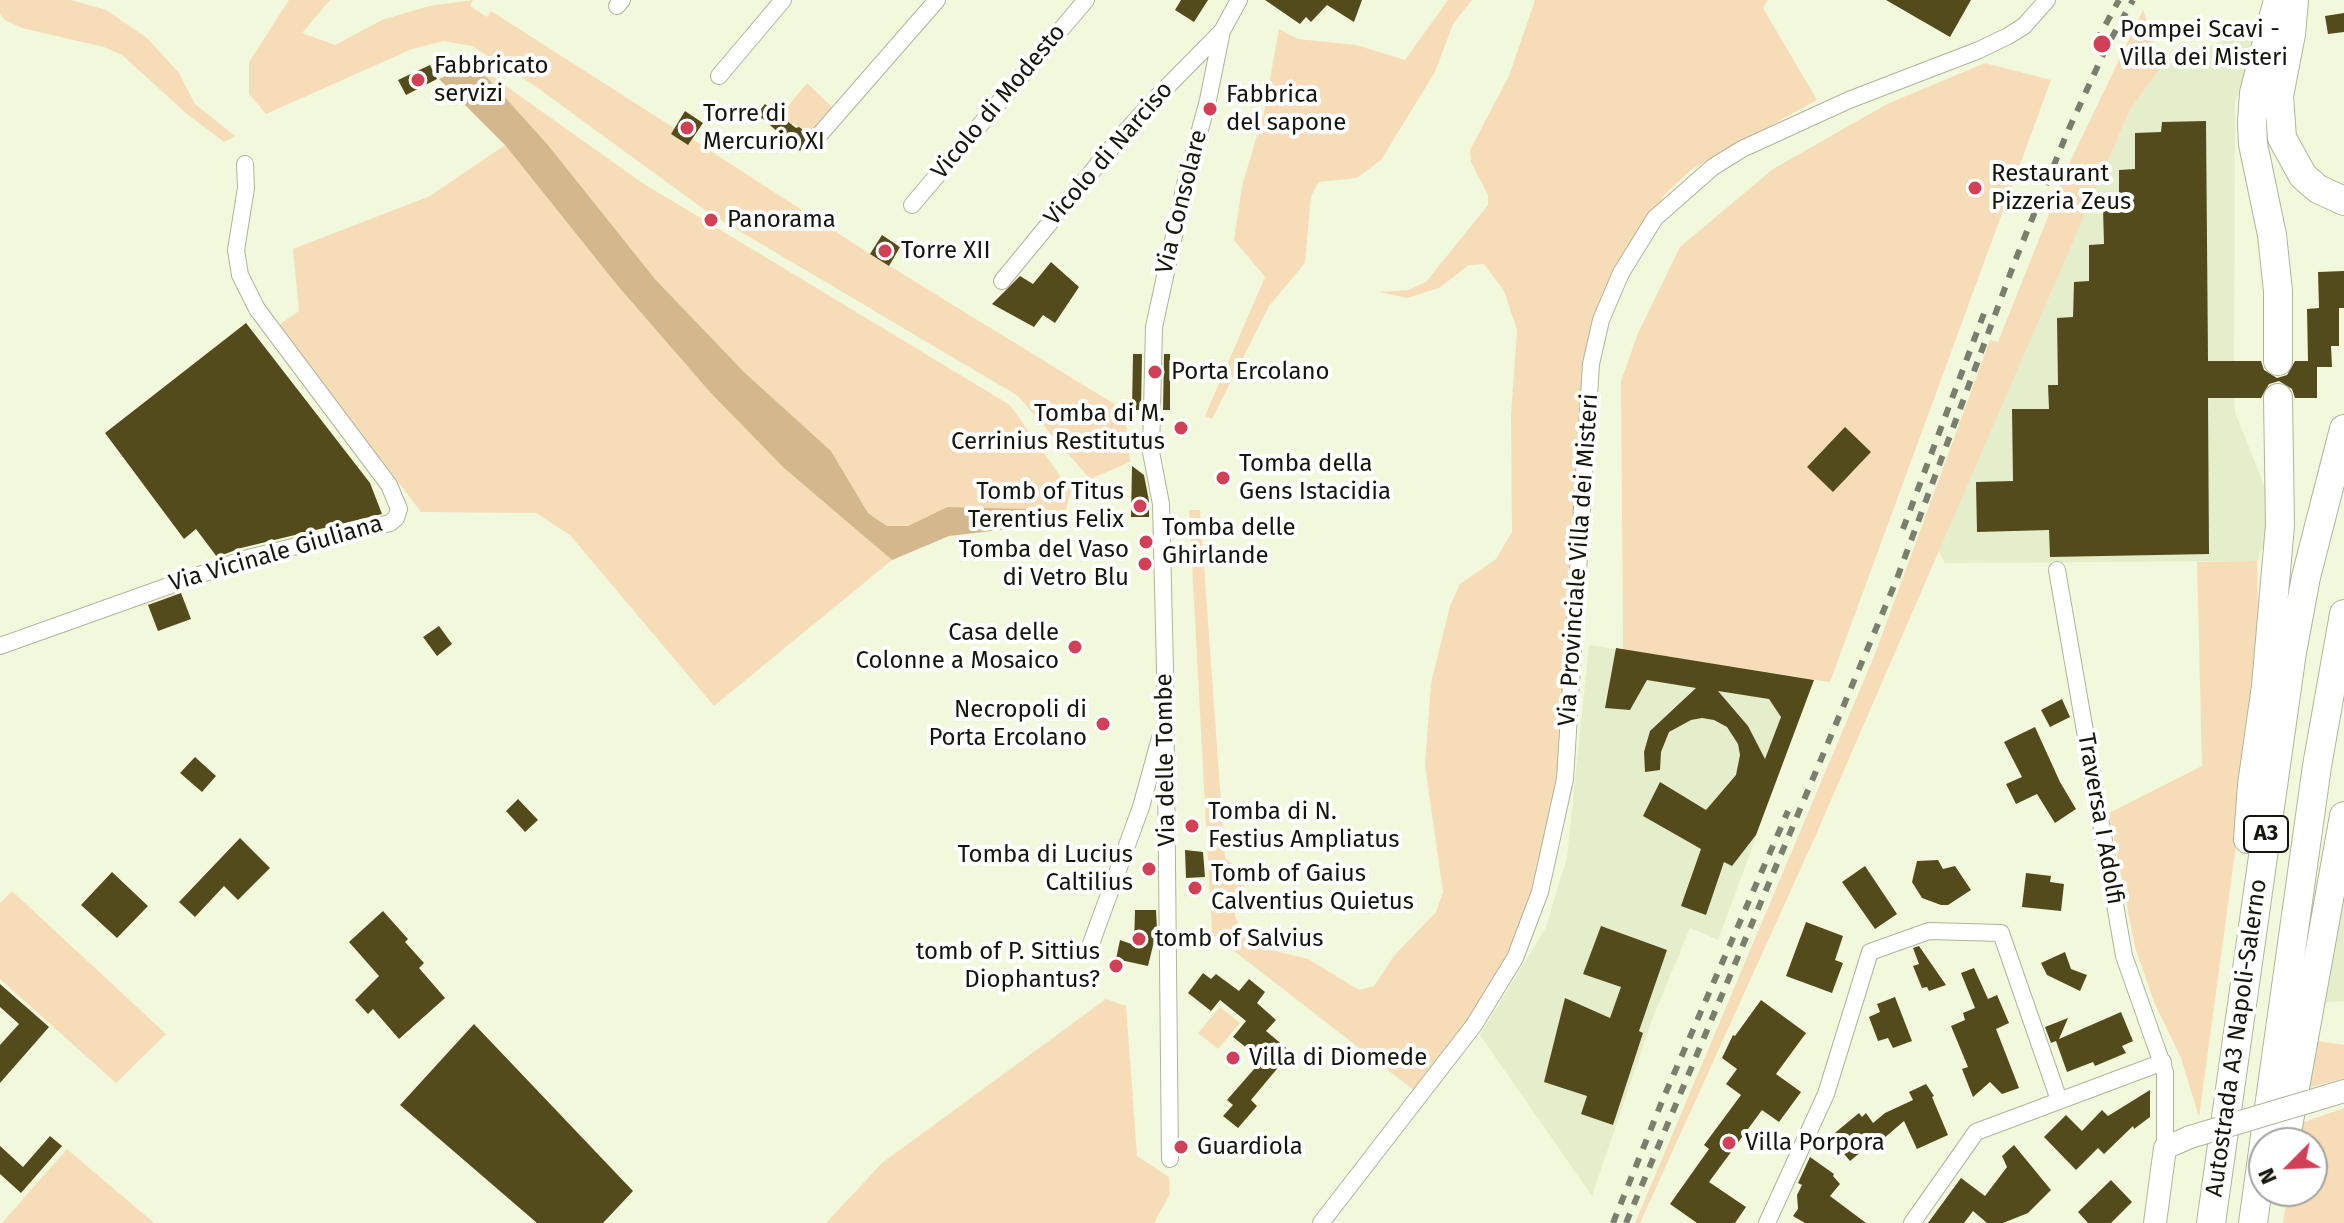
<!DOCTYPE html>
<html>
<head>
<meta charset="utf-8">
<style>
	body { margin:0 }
	#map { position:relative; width:2344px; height:1223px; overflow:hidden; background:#f1f8dc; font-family:"Fira Sans",sans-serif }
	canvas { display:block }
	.north { position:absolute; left:2248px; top:1127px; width:80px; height:80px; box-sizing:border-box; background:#fff; border:2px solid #a1a29e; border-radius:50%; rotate:246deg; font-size:22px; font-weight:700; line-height:32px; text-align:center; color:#14160c }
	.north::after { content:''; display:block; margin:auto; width:28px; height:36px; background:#d14056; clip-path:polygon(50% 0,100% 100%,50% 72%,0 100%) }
</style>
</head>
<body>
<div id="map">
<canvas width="2344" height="1223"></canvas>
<div class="north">N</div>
</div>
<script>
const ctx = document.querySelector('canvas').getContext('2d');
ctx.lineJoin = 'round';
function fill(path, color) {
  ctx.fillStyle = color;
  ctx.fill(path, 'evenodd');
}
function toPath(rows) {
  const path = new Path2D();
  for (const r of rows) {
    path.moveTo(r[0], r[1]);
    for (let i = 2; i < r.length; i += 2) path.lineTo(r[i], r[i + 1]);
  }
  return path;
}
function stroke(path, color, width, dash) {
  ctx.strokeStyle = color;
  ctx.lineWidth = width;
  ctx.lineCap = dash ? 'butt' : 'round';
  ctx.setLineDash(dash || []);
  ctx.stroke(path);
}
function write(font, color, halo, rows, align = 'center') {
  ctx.font = font + ' "Fira Sans",sans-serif';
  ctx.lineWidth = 8;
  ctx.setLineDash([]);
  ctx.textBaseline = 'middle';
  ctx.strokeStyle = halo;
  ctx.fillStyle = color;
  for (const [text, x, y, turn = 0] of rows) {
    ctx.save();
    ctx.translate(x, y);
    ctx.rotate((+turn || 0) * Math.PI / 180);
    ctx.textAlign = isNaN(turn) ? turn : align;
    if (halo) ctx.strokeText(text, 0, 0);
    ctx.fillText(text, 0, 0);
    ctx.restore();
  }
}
fill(toPath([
	[2261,25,2235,102,2234,398,2235,412,2268,495,2265,541,2257,561,1945,563,1938,550,2130,110,2162,66],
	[1589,645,1814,680,1718,940,1690,928,1653,1017,1592,1196,1480,1035,1545,929,1567,858],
	[2344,873,2344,1001,2318,1003]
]), '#e5eecb');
fill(toPath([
	[0,0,71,0,106,10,147,38,179,73,195,104,235,136,224,142,187,114,122,55,104,47,22,28,5,20,0,14],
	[289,0,330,0,302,33,335,45,382,20,429,6,473,0,470,6,487,17,491,11,674,128,671,134,688,145,692,139,870,254,1129,413,1126,424,1130,462,1090,479,1018,396,709,213,535,86,472,46,443,41,412,49,266,114,249,94,249,62],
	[1448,0,1472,0,1453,24,1435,72,1381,160,1357,178,1319,182,1311,196,1305,263,1269,306,1212,419,1205,416,1265,277,1234,240,1242,186,1264,112,1279,29,1298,39,1356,45,1405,60],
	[1535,0,1768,0,1763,8,1817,100,1692,169,1665,194,1615,270,1590,330,1586,357,1563,726,1554,792,1533,889,1510,950,1478,1007,1415,1091,1212,934,1189,510,1200,510,1225,858,1249,877,1239,897,1235,916,1245,938,1258,947,1308,959,1359,990,1374,986,1393,957,1436,912,1443,892,1425,765,1431,683,1450,606,1460,584,1496,559,1512,532,1511,415,1517,330,1504,291,1484,264,1469,265,1439,288,1407,298,1379,292,1408,290,1426,282,1488,205,1488,195,1471,162,1470,150,1509,76],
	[2143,10,2162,66,2130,110,1815,837,1640,1223,1635,1223,1875,654,1990,340,1998,342,2069,164],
	[1985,63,2051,80,1830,682,1623,650,1621,381,1638,333,1680,247,1773,169,1887,104],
	[475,64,641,182,1010,405,1071,491,1065,513,1030,509,947,507,908,526,887,526,868,513,831,451,744,372,655,279,548,145],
	[807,83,833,108,809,136,793,123,783,135,784,111],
	[505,145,617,285,709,391,892,560,714,706,570,535,536,513,421,512,279,325,299,311,293,249,430,196],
	[2257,561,2259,677,2199,1117,2181,1058,2154,1002,2135,947,2109,813,2202,766,2197,562],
	[12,891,166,1034,116,1083,0,979,0,903],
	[1106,999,1126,1006,1137,1156,1169,1177,1170,1194,1154,1223,826,1223,882,1163],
	[1220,1007,1240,1023,1218,1049,1198,1033],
	[2312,1040,2344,1045,2344,1078,2305,1089],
	[2344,1108,2344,1223,2283,1223,2288,1191,2312,1191,2312,1143,2297,1143,2301,1123],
	[67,1149,154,1223,2,1223]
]), '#f7ddb7');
fill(toPath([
	[475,64,548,145,655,279,744,372,831,451,868,513,887,526,908,526,947,507,1030,509,1065,513,1060,523,949,536,892,560,783,467,709,391,617,285,505,145,439,79]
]), '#d4b78c');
fill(toPath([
	[1181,0,1208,0,1194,22,1175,10],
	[1265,0,1362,0,1354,22,1327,5,1311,22,1306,17,1300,24],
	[1886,0,1971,0,1950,37],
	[2344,13,2344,32,2328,34,2325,16],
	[430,65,437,79,406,95,398,80],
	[765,104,796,128,799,127,810,135,800,151,757,114],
	[685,111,703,123,688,145,671,134],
	[2206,121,2208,361,2261,361,2264,370,2277,378,2287,375,2295,361,2308,361,2307,309,2319,308,2318,272,2344,271,2344,308,2339,308,2339,346,2331,346,2332,367,2317,367,2317,398,2295,398,2292,389,2279,381,2269,384,2261,398,2208,398,2209,554,2050,557,2049,530,1977,532,1976,482,2013,481,2012,409,2049,409,2048,385,2058,385,2057,318,2073,317,2074,282,2089,281,2089,245,2104,244,2103,208,2119,208,2119,170,2135,169,2135,133,2161,132,2162,122],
	[882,235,900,247,889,266,870,254],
	[1051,262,1079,287,1055,323,1043,315,1034,327,992,304,1020,276,1033,284],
	[246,323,370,483,382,514,241,548,217,557,196,529,184,539,105,433],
	[1133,354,1142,354,1141,410,1132,410],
	[1164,354,1170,354,1170,410,1163,410],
	[1845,427,1871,452,1833,492,1807,467],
	[1132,466,1144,475,1149,501,1149,517,1131,517],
	[181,593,191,619,158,631,148,605],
	[439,626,452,644,437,656,423,637],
	[1616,648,1814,680,1756,835,1732,866,1724,862,1706,915,1681,906,1701,849,1643,816,1660,782,1706,810,1736,775,1740,755,1738,744,1727,727,1714,720,1702,718,1691,720,1669,732,1661,752,1660,770,1645,772,1644,752,1650,731,1696,688,1647,680,1630,710,1605,708],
	[1718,691,1769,699,1781,717,1765,759,1748,726],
	[2062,699,2070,717,2050,727,2041,710],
	[2035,727,2060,782,2076,809,2055,823,2037,794,2016,804,2006,784,2022,777,2004,742],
	[195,757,216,776,202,792,180,773],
	[518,799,538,820,525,832,506,811],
	[240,838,270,868,238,900,224,886,195,917,179,902],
	[1185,850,1203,852,1205,877,1186,878],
	[1938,860,1943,869,1955,866,1971,890,1948,905,1941,905,1922,898,1912,882,1917,861],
	[1865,866,1897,914,1875,929,1842,882],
	[112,872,148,906,117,938,81,905],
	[2026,873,2051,876,2050,882,2064,884,2061,911,2022,907],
	[1135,910,1156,910,1157,929,1148,966,1116,959,1120,940,1134,945],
	[383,911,408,939,405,942,424,963,419,968,445,998,399,1039,373,1009,368,1014,355,1000,379,976,349,942],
	[1806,922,1843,936,1835,960,1843,963,1832,993,1786,976],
	[1601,926,1667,950,1639,1031,1643,1033,1613,1125,1581,1114,1587,1096,1544,1082,1565,998,1610,1018,1621,987,1583,974],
	[1919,946,1939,975,1946,985,1929,991,1927,987,1922,988,1913,966,1919,964,1913,948],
	[2065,952,2071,969,2087,975,2080,991,2047,975,2041,963],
	[1974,968,1988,999,1997,995,2009,1023,1996,1029,2019,1088,2002,1094,1990,1082,1973,1097,1962,1069,1968,1067,1951,1026,1965,1020,1963,1013,1975,1008,1961,973],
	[1203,973,1211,979,1216,974,1239,991,1249,979,1265,992,1257,1003,1276,1020,1266,1031,1291,1052,1251,1100,1257,1106,1238,1128,1223,1116,1233,1105,1227,1100,1262,1060,1233,1037,1246,1021,1220,1000,1211,1011,1188,993],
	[0,984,49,1027,0,1083,0,1045,19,1024,0,1007],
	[1895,997,1912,1041,1893,1048,1888,1038,1878,1041,1869,1017,1880,1012,1877,1004],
	[1761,1000,1806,1033,1776,1074,1801,1092,1779,1122,1762,1110,1709,1182,1746,1207,1735,1223,1697,1223,1670,1204,1709,1149,1704,1145,1741,1095,1726,1084,1737,1069,1722,1058,1733,1035,1735,1036],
	[2121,1012,2133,1041,2122,1046,2126,1053,2095,1066,2093,1062,2067,1072,2056,1041,2051,1043,2045,1027,2068,1018,2059,1039],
	[474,1024,633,1191,603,1223,537,1223,400,1105],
	[1926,1084,1934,1096,1932,1097,1948,1135,1917,1149,1904,1121,1876,1145,1873,1142,1850,1161,1830,1137,1859,1113,1862,1117,1866,1113,1873,1123,1885,1113,1913,1100,1909,1092],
	[2150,1090,2150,1117,2134,1129,2133,1126,2104,1154,2098,1148,2076,1170,2044,1137,2066,1115,2082,1131,2102,1110,2108,1116],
	[50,1136,62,1146,21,1193,0,1174,0,1146,23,1167],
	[2014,1145,2051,1190,2028,1213,2003,1223,1987,1223,1973,1211,1964,1223,1928,1223,1961,1178,1985,1196,2007,1167,2002,1156],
	[1810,1157,1834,1174,1833,1176,1840,1184,1830,1196,1866,1223,1805,1223,1793,1216,1798,1209,1797,1195,1802,1185,1798,1183],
	[2111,1180,2132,1202,2111,1223,2088,1223,2078,1212]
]), '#544b1c');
const street = toPath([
	[617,6,622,0],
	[719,76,783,0],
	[821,133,937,0],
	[912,205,1086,0],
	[1002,281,1117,141,1156,98,1222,31],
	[2057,570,2124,956,2165,1072,2165,1148],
	[0,646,244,559,390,523,396,518,399,509,389,485,257,309,240,275,236,250,246,188,245,164],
	[1088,952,1141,807,1160,738],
	[1170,1159,1165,669,1161,504,1151,452,1154,327,1185,185,1208,100,1222,31,1239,0],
	[1321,1223,1474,1025,1515,958,1540,892,1565,779,1591,364,1601,320,1621,273,1655,218,1713,167,1742,149,1849,100,1979,50,2008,36,2024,26,2047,0],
	[1767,1223,1826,1094,1870,952,1929,931,2001,933,2059,1100],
	[1912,1223,1976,1132,2163,1062]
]);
const secondary = toPath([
	[2311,1101,2344,1091],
	[2155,1223,2165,1148,2190,1137]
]);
const highway = toPath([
	[2294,0,2291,34,2279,96,2282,138,2303,176,2318,189,2344,201],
	[2278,361,2278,291,2272,235,2253,144,2252,122,2254,93,2278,0],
	[2248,839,2252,785,2266,686,2280,525,2278,398],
	[2264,1143,2317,766,2344,614],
	[2285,1143,2344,816],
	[2211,1223,2292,652,2306,577,2344,429],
	[2253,1223,2264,1144]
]);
stroke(street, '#aeb59a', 18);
stroke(secondary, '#aeb59a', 24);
stroke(highway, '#aeb59a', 30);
stroke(street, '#fff', 16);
stroke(secondary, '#fff', 22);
stroke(highway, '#fff', 28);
stroke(toPath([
	[2096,42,2119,0],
	[1903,529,1986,308],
	[1613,1223,1663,1099,1788,811],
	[1626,1223,1896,581,2015,261,2067,133,2107,46,2133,0]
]), '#7a7e6c', 6, [10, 10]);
const secondaryBridge = toPath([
	[2190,1137,2311,1101]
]);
stroke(secondaryBridge, '#aeb59a', 24, []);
stroke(secondaryBridge, '#fff', 22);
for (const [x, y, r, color] of [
	[2102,44,10,"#d14056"],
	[418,80,8,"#d14056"],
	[1210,109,8,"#d14056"],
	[687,128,8,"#d14056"],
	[1975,188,8,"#d14056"],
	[711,220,8,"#d14056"],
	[885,251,8,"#d14056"],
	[1155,372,8,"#d14056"],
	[1181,428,8,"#d14056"],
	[1223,478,8,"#d14056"],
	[1140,506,8,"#d14056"],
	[1146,542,8,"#d14056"],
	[1145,564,8,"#d14056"],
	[1075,647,8,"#d14056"],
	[1103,724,8,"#d14056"],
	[1192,826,8,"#d14056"],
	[1149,869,8,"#d14056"],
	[1195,888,8,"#d14056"],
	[1139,939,8,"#d14056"],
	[1116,966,8,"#d14056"],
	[1233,1058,8,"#d14056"],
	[1729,1143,8,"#d14056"],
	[1181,1147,8,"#d14056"]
]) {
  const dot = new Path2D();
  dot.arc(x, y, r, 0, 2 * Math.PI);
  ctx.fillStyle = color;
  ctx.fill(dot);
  stroke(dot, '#fff', 3);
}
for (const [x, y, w] of [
	[2266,834,44]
]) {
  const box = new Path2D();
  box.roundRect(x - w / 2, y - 18, w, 36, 6);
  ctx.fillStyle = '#fff';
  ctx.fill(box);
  stroke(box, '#14160c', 2);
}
write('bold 22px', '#14160c', null, [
	["A3",2266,834]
]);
write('24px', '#14160c', '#fff', [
	["Pompei Scavi -",2120,30],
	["Villa dei Misteri",2120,58],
	["Fabbricato",434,66],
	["servizi",434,94],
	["Fabbrica",1226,95],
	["del sapone",1226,123],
	["Torre di",703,114],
	["Mercurio XI",703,142],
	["Restaurant",1991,174],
	["Pizzeria Zeus",1991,202],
	["Panorama",727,220],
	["Torre XII",901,251],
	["Porta Ercolano",1171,372],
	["Tomba di M.",1165,414,"right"],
	["Cerrinius Restitutus",1165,442,"right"],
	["Tomba della",1239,464],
	["Gens Istacidia",1239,492],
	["Tomb of Titus",1124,492,"right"],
	["Terentius Felix",1124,520,"right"],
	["Tomba delle",1162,528],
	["Ghirlande",1162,556],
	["Tomba del Vaso",1129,550,"right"],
	["di Vetro Blu",1129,578,"right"],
	["Casa delle",1059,633,"right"],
	["Colonne a Mosaico",1059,661,"right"],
	["Necropoli di",1087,710,"right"],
	["Porta Ercolano",1087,738,"right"],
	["Tomba di N.",1208,812],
	["Festius Ampliatus",1208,840],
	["Tomba di Lucius",1133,855,"right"],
	["Caltilius",1133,883,"right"],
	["Tomb of Gaius",1211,874],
	["Calventius Quietus",1211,902],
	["tomb of Salvius",1155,939],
	["tomb of P. Sittius",1100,952,"right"],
	["Diophantus?",1100,980,"right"],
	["Villa di Diomede",1249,1058],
	["Villa Porpora",1745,1143],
	["Guardiola",1197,1147]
], 'left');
write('24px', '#14160c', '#fff', [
	["Vicolo di Modesto",999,102,-50],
	["Vicolo di Narciso",1109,154,-49],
	["Via Consolare",1182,202,-76],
	["Via Vicinale Giuliana",276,554,-16],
	["Via Provinciale Villa dei Misteri",1579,560,-86],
	["Via delle Tombe",1166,760,-91],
	["Traversa I Adolfi",2100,819,80],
	["Autostrada A3 Napoli-Salerno",2237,1038,-82]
]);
</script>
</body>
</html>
